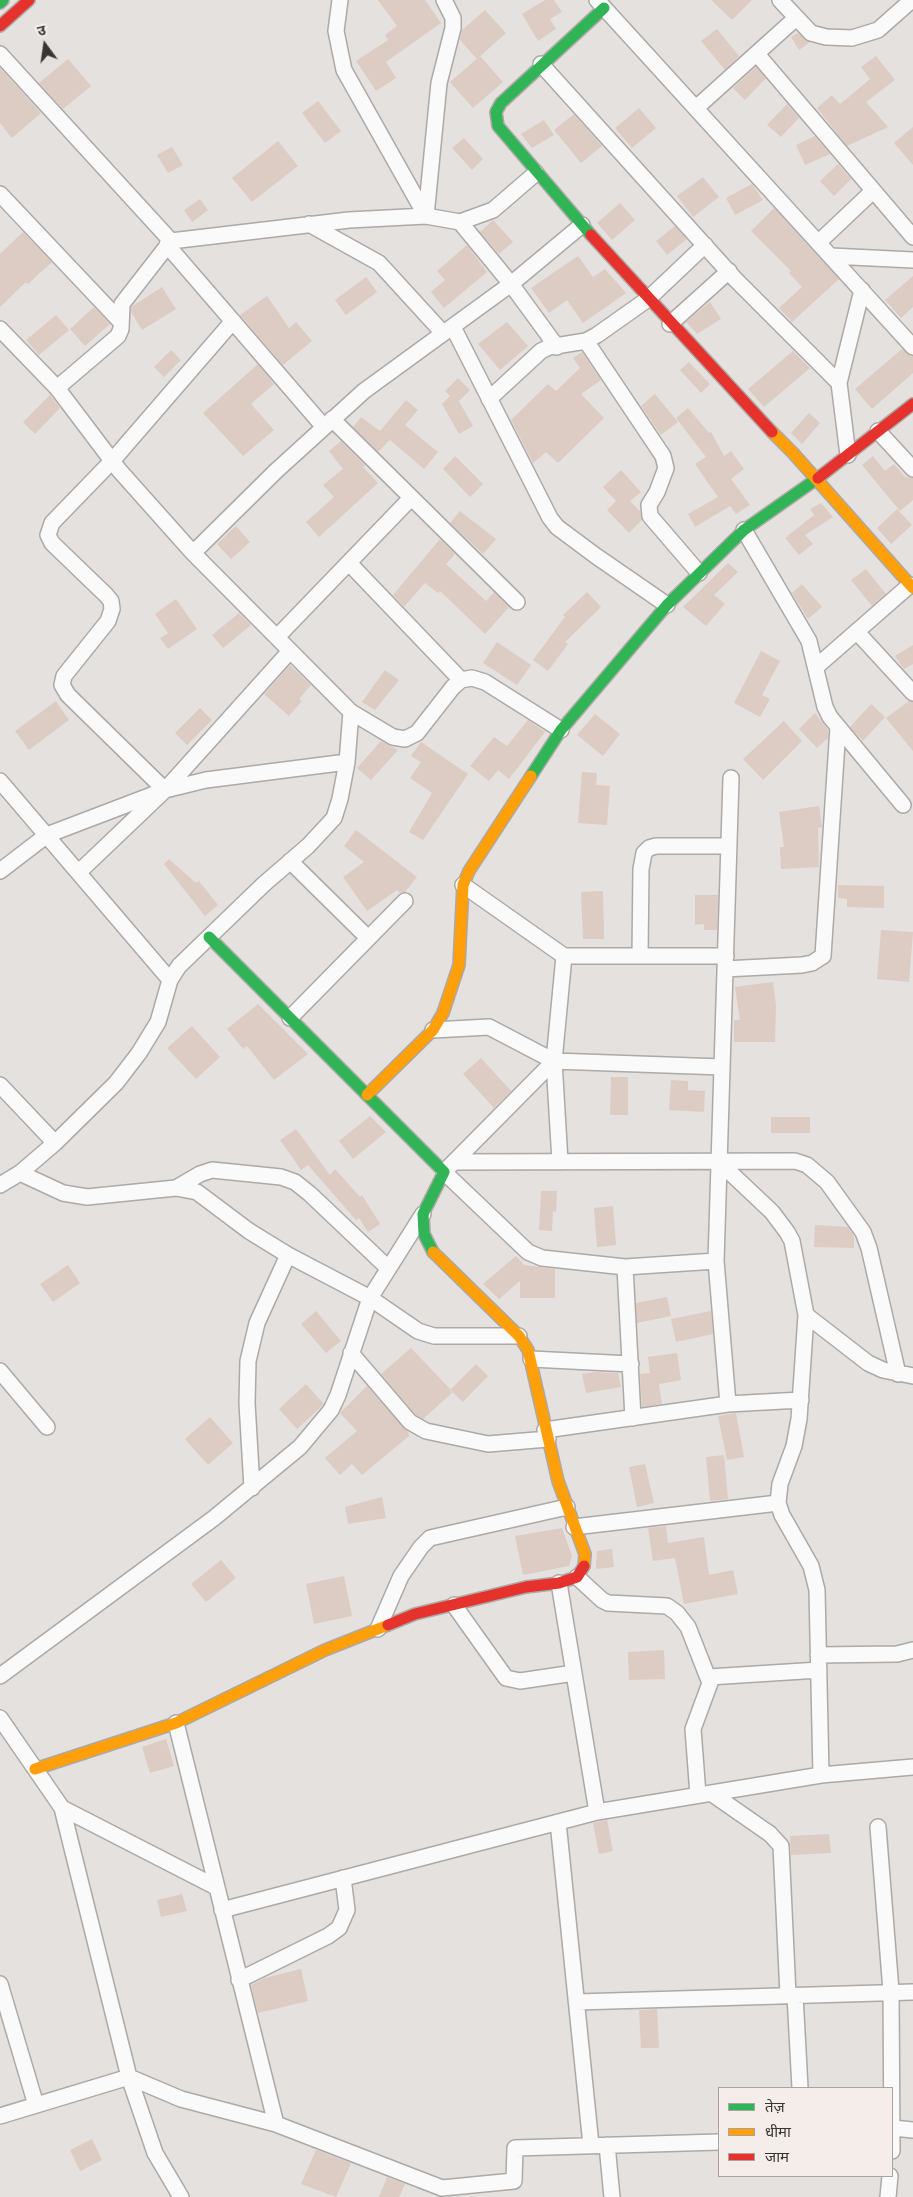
<!DOCTYPE html>
<html>
<head>
<meta charset="utf-8">
<style>
	body { margin:0 }
	#map { position:relative; width:913px; height:2197px; overflow:hidden; background:#e5e1df; font-family:"PT Serif","Noto Sans Devanagari",serif }
	canvas { display:block }
	.legend { position:absolute; left:718px; top:2087px; width:175px; height:90px; box-sizing:border-box; background:#f5ede9; border:1px solid #aaa3a1; margin:0; padding:6px 9px; list-style:none; font-size:15px; color:#393534 }
	.legend li { display:flex; align-items:center; gap:10px; height:25px }
	.legend b { width:25px; border:1px solid #aaa3a1 }
	.north { position:absolute; left:20px; top:20px; width:50px; height:50px; -webkit-text-stroke:4px #f5ede9; paint-order:stroke; rotate:346deg; font-size:14px; font-weight:700; line-height:20px; text-align:center; color:#393534 }
	.north::after { content:''; display:block; margin:auto; width:18px; height:22px; background:#393534; clip-path:polygon(50% 0,100% 100%,50% 72%,0 100%) }
</style>
</head>
<body>
<div id="map">
<canvas width="913" height="2197"></canvas>
<ul class="legend">
<li><b style="height:6px;background:#30b455"></b>तेज़</li>
<li><b style="height:6px;background:#ff9f0a"></b>धीमा</li>
<li><b style="height:6px;background:#e5322d"></b>जाम</li>
</ul>
<div class="north">उ</div>
</div>
<script>
const ctx = document.querySelector('canvas').getContext('2d');
ctx.lineJoin = 'round';
function fill(path, color) {
  ctx.fillStyle = color;
  ctx.fill(path, 'evenodd');
}
function toPath(rows) {
  const path = new Path2D();
  for (const r of rows) {
    path.moveTo(r[0], r[1]);
    for (let i = 2; i < r.length; i += 2) path.lineTo(r[i], r[i + 1]);
  }
  return path;
}
function stroke(path, color, width, dash) {
  ctx.strokeStyle = color;
  ctx.lineWidth = width;
  ctx.lineCap = dash ? 'butt' : 'round';
  ctx.setLineDash(dash || []);
  ctx.stroke(path);
}
fill(toPath([
	[378,0,425,0,441,23,386,62,396,78,376,91,356,61,388,40,385,35,397,26],
	[545,0,554,0,562,12,550,19,556,29,538,41,522,14],
	[711,0,752,0,732,20],
	[485,10,506,33,477,59,460,40,462,30],
	[717,29,739,56,725,70,701,41],
	[798,33,810,42,799,50,791,37],
	[480,56,503,82,473,108,450,82],
	[876,56,895,80,866,102,888,127,847,146,817,108,832,95,840,104,870,79,861,67],
	[68,59,91,86,63,109,39,83],
	[756,67,766,78,745,100,733,88],
	[0,68,41,113,12,138,0,123],
	[318,101,341,131,325,143,302,113],
	[787,104,799,118,781,137,767,125],
	[639,108,656,128,632,148,615,128],
	[574,114,602,146,581,163,554,130],
	[544,120,554,135,532,148,521,134],
	[913,127,913,165,894,143],
	[815,136,830,154,805,165,796,145],
	[464,138,483,159,472,170,452,148],
	[278,141,298,166,252,202,232,178],
	[172,147,183,165,168,173,157,155],
	[838,164,851,179,834,196,820,181],
	[703,177,719,197,693,217,677,196],
	[752,184,763,200,735,215,726,198],
	[200,199,208,210,192,222,184,210],
	[620,203,635,220,612,240,597,223],
	[774,208,839,279,792,322,779,308,802,287,789,273,791,271,751,231],
	[493,220,513,242,499,254,480,232],
	[675,226,687,239,667,255,656,241],
	[23,232,52,262,28,284,26,282,0,307,0,254],
	[467,245,487,272,444,308,431,292,445,280,437,271],
	[578,256,593,277,605,269,626,293,583,323,567,300,549,313,531,288],
	[913,276,913,307,901,318,885,300],
	[366,277,377,292,346,315,335,300],
	[162,287,176,309,142,330,131,312,131,307],
	[267,296,289,328,296,322,312,341,283,365,240,315],
	[710,302,721,319,697,334,686,322],
	[94,307,110,324,85,346,70,329],
	[56,315,69,330,39,355,26,340],
	[507,322,528,346,500,370,478,344],
	[902,349,913,356,913,373,872,409,855,389],
	[171,350,181,360,164,377,154,367],
	[793,351,810,368,764,407,748,389],
	[582,352,601,380,581,394,604,418,558,463,546,452,533,463,511,420,548,384,556,391,580,368,573,358],
	[689,362,710,384,701,393,680,370],
	[258,364,274,384,251,404,274,430,243,456,203,413],
	[458,378,470,390,459,401,473,426,459,434,442,404,450,396,445,391],
	[655,394,678,422,661,435,641,406],
	[50,395,60,408,35,434,23,422],
	[406,400,418,410,405,425,438,452,424,469,390,440,378,452,353,427,361,417,380,431],
	[688,408,709,433,711,432,724,456,731,451,744,469,731,479,750,505,736,514,730,506,695,527,688,514,718,497,695,464,706,457,676,418],
	[809,413,820,423,802,444,791,433],
	[341,441,365,465,363,467,378,483,319,537,306,522,334,497,323,485,343,469,329,451],
	[455,456,483,484,470,497,443,469],
	[873,456,885,471,894,464,905,477,913,478,913,500,900,511,862,465],
	[621,470,641,492,630,501,640,511,642,520,629,533,607,510,616,501,603,487],
	[821,503,833,517,805,535,813,544,799,555,785,538,814,515,810,509],
	[897,509,912,525,891,544,877,528],
	[460,511,496,539,483,554,450,523],
	[236,526,250,542,231,559,217,544],
	[440,539,455,554,446,564,486,601,494,592,509,607,485,634,440,591,438,593,425,583,404,607,393,595],
	[728,563,738,572,714,595,725,604,706,626,683,607],
	[866,569,886,594,872,606,851,580],
	[802,584,822,607,808,619,792,593],
	[587,592,601,607,565,642,568,644,548,671,533,660,565,617,563,615],
	[176,599,197,629,168,649,160,638,168,633,155,614],
	[239,613,251,625,223,648,212,635],
	[497,642,531,665,517,685,483,663],
	[913,645,913,664,904,669,895,656],
	[761,651,780,661,762,695,770,699,760,717,734,703],
	[290,665,311,685,299,699,302,701,289,716,264,694],
	[385,670,399,680,375,710,362,702],
	[56,701,69,720,29,750,15,731],
	[909,701,913,702,913,751,886,718],
	[871,704,885,717,863,741,850,727],
	[200,708,212,720,187,745,175,733],
	[815,713,828,730,828,738,817,748,799,729],
	[595,714,620,734,603,756,577,735],
	[528,720,545,732,509,779,498,770,489,781,470,766,494,737,507,746],
	[784,721,802,741,763,780,743,759],
	[381,741,398,750,371,780,357,768],
	[421,742,468,774,423,840,409,832,432,793,410,778,421,762,411,756],
	[582,772,597,773,596,785,610,786,607,825,578,823],
	[819,806,822,827,818,828,819,867,781,869,780,847,784,847,779,812],
	[356,830,417,877,405,892,400,893,397,890,367,911,343,877,364,862,344,846],
	[169,859,196,883,199,881,218,905,205,916,164,864],
	[838,885,884,886,884,908,847,907,847,899,838,898],
	[603,891,604,939,583,939,581,892],
	[695,895,718,895,717,930,704,930,704,924,695,925],
	[881,930,913,932,909,982,877,979],
	[773,982,776,1005,775,1042,734,1042,734,1020,740,1020,735,987],
	[258,1004,308,1054,274,1080,247,1046,243,1049,227,1029],
	[192,1026,220,1057,196,1079,167,1048],
	[481,1058,511,1091,494,1108,463,1074],
	[611,1077,628,1077,628,1115,610,1115],
	[671,1080,688,1081,688,1090,705,1091,704,1112,669,1110],
	[370,1116,386,1132,353,1159,339,1141],
	[771,1117,810,1117,810,1133,771,1133],
	[296,1129,330,1175,335,1169,360,1197,362,1195,380,1224,368,1232,359,1218,356,1220,308,1165,301,1170,280,1140],
	[541,1191,557,1191,556,1212,553,1211,552,1231,539,1230],
	[613,1206,616,1245,597,1247,594,1208],
	[815,1225,848,1227,854,1236,854,1248,814,1247],
	[516,1256,524,1265,555,1269,555,1298,520,1298,520,1281,499,1299,483,1284],
	[68,1265,80,1283,53,1302,40,1284],
	[667,1297,671,1316,637,1323,636,1303],
	[316,1311,341,1341,326,1353,301,1324],
	[711,1311,713,1334,676,1342,671,1319],
	[411,1348,453,1392,423,1419,416,1415,381,1374],
	[677,1353,681,1380,659,1384,662,1404,642,1407,640,1374,650,1373,648,1357],
	[476,1364,488,1376,463,1402,450,1390],
	[595,1372,618,1373,621,1387,586,1393,582,1374],
	[306,1384,324,1404,297,1429,279,1409],
	[367,1386,408,1432,409,1436,362,1475,352,1464,340,1475,325,1458,357,1431,340,1413],
	[736,1413,744,1457,727,1460,718,1416],
	[210,1417,233,1443,208,1465,185,1439],
	[724,1455,728,1499,710,1501,706,1457],
	[645,1464,654,1503,637,1507,629,1467],
	[382,1497,386,1518,348,1524,345,1507],
	[666,1526,668,1543,704,1537,709,1575,733,1570,738,1594,684,1604,675,1558,653,1561,648,1528],
	[562,1528,572,1556,569,1566,523,1575,515,1536],
	[612,1549,614,1567,596,1569,597,1551],
	[221,1560,236,1578,206,1602,191,1584],
	[344,1576,352,1616,314,1624,306,1584],
	[664,1650,665,1679,629,1680,628,1652],
	[166,1739,174,1766,150,1773,142,1747],
	[607,1820,613,1851,599,1854,593,1823],
	[829,1834,831,1853,791,1855,790,1836],
	[182,1894,187,1911,161,1917,157,1900],
	[301,1969,308,2001,258,2013,251,1985,265,1978],
	[657,2009,659,2048,641,2048,639,2010],
	[92,2139,102,2160,80,2171,70,2150],
	[316,2150,351,2163,336,2197,301,2184],
	[387,2177,405,2184,399,2197,379,2197]
]), '#ddccc3');
const street = toPath([
	[340,0,336,31,344,70,426,216],
	[597,0,913,347],
	[780,0,811,33,826,37,852,38,878,30,912,0],
	[0,54,171,241],
	[757,54,913,237],
	[541,64,735,279,839,383],
	[696,108,796,18],
	[0,194,121,322],
	[426,216,439,83,453,28,453,18,444,0],
	[460,222,511,284,557,347],
	[309,224,379,263,443,333],
	[819,242,873,191],
	[167,245,324,427],
	[831,256,913,260],
	[670,324,729,271],
	[453,327,550,518,557,527,596,556,667,605],
	[0,329,57,388,119,470,193,553,351,712,393,737,405,739,417,733,453,687,461,680,472,678,485,682,561,730],
	[586,341,663,456,666,468,657,492,649,505,650,516,699,573],
	[57,388,118,336,121,329,122,304,171,241,349,220,426,216,460,222,493,210,536,173],
	[489,399,541,351,549,347,586,341,597,335,648,299,705,245],
	[332,419,517,602],
	[878,431,913,469],
	[848,455,839,383,862,290],
	[744,530,809,641,825,707,830,717,903,805],
	[193,553,276,471,364,391,511,284,582,225],
	[349,563,461,680],
	[857,632,913,693],
	[277,637,411,498],
	[816,667,910,585],
	[0,781,170,980],
	[165,790,68,695,62,685,64,676,108,621,112,609,111,601,106,595,52,543,48,535,52,523,112,461,233,321],
	[290,861,368,938],
	[0,871,47,835,165,790,206,780,347,762],
	[79,872,165,790,290,651],
	[463,885,564,956,726,956],
	[564,956,554,1061,444,1172,528,1252,542,1258,625,1267,716,1261],
	[640,956,641,869,644,853,649,848,656,846,729,846],
	[725,969,802,965,812,963,823,956,838,727],
	[290,1018,405,901],
	[433,1030,489,1027,554,1061,722,1067],
	[554,1061,560,1162],
	[0,1085,55,1143],
	[456,1162,795,1161,807,1165,827,1182,863,1232,869,1248,898,1374],
	[719,1162,772,1212,787,1232,792,1241,806,1315,799,1419,794,1446,780,1484,778,1503,782,1515,811,1566,817,1590,821,1775],
	[20,1173,63,1193,87,1197,176,1188,197,1192,249,1231,288,1255,370,1298,418,1331,434,1336,519,1336],
	[0,1185,20,1173,55,1143,116,1083,139,1053,158,1022,170,980,179,966,264,884,308,846,334,818,340,799,347,762,351,712],
	[176,1188,200,1174,212,1170,281,1177,295,1182,310,1194,388,1268],
	[625,1267,633,1418],
	[806,1315,868,1363,883,1370,913,1376],
	[351,1353,410,1422,426,1431,488,1444,548,1439],
	[531,1359,631,1364],
	[0,1371,47,1427],
	[728,1404,716,1261,731,778],
	[545,1430,728,1404,801,1400],
	[252,1488,247,1403,248,1361,257,1323,288,1255],
	[574,1527,778,1503],
	[577,1577,602,1600,608,1603,667,1606,677,1613,688,1627,710,1683,693,1729,698,1795],
	[559,1583,597,1812],
	[454,1605,506,1678,520,1681,574,1673],
	[378,1629,401,1576,421,1547,430,1538,567,1507],
	[818,1655,897,1654,913,1650],
	[0,1676,214,1518,300,1447,331,1410,338,1395,370,1298,423,1214],
	[709,1677,819,1670],
	[0,1718,62,1808,129,2077,155,2153,181,2197],
	[176,1723,276,2124],
	[711,1793,770,1834,781,1846,788,1995],
	[62,1808,216,1887],
	[558,1822,591,2145],
	[878,1827,891,1991,892,2151],
	[222,1910,597,1812,821,1775,913,1767],
	[239,1980,328,1936,339,1928,347,1910,343,1878],
	[0,1984,36,2105],
	[795,1995,800,2088],
	[577,2002,913,1992],
	[0,2116,129,2077,181,2099,276,2124,442,2188,514,2181,515,2148,719,2142],
	[893,2128,913,2130],
	[607,2145,612,2197],
	[888,2197,890,2176]
]);
const fast = toPath([
	[0,3,3,0],
	[591,235,498,126,496,112,501,103,604,8],
	[531,776,561,730,667,605,744,530,818,478],
	[209,937,444,1172,423,1214,424,1234,433,1252]
]);
const slow = toPath([
	[772,432,793,453,913,588],
	[367,1095,433,1030,443,1013,459,965,463,885,469,871,531,776],
	[433,1252,519,1336,528,1350,558,1481,585,1554,584,1566],
	[35,1769,176,1723,325,1650,388,1625]
]);
const jam = toPath([
	[0,26,29,0],
	[591,235,772,432],
	[818,478,913,404],
	[388,1625,415,1614,526,1587,559,1583,577,1577,584,1566]
]);
stroke(street, '#aca9a7', 18);
stroke(fast, '#aca9a7', 14);
stroke(slow, '#aca9a7', 14);
stroke(jam, '#aca9a7', 14);
stroke(street, '#fbfafa', 15);
stroke(fast, '#30b455', 11);
stroke(slow, '#ff9f0a', 11);
stroke(jam, '#e5322d', 11);
</script>
</body>
</html>
